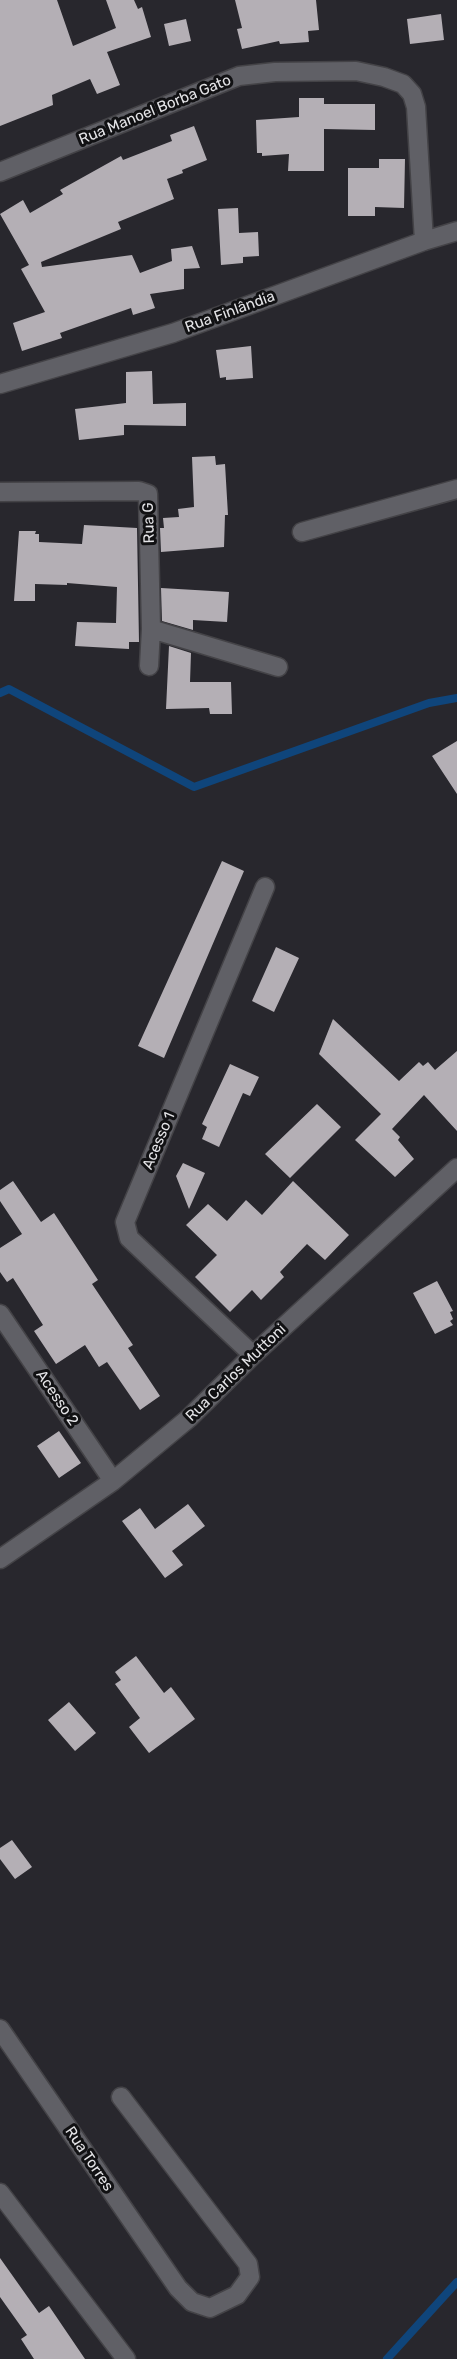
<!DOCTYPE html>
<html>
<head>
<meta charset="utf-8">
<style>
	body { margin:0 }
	canvas { display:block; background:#28272d }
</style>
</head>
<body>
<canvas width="457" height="2359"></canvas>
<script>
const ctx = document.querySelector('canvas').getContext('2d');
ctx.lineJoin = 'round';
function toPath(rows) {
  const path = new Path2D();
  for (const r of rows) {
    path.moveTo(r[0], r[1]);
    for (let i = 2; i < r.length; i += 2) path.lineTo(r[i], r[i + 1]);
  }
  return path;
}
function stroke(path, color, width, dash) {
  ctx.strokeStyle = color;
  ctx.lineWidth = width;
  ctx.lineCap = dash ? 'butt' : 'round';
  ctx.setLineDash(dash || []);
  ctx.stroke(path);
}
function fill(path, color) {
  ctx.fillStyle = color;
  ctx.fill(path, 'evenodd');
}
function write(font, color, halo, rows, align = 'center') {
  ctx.font = font + ' Rubik,sans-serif';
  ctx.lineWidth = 6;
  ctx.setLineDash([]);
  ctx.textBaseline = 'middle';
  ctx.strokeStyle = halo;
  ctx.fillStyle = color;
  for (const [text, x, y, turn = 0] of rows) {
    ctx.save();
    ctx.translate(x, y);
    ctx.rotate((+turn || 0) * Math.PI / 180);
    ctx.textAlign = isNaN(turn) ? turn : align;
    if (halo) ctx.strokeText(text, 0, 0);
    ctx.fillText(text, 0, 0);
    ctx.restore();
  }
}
stroke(toPath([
	[0,693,9,689,194,787,429,703,457,698],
	[387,2359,457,2282]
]), '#0f457b', 8);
fill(toPath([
	[0,0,57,0,73,46,116,28,106,0,134,0,138,9,142,7,151,37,107,52,120,85,97,94,90,79,52,95,53,105,0,126],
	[235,0,316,0,319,30,308,31,309,42,280,44,279,41,242,49,237,29,242,28],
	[441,14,444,40,410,44,407,19],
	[186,19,191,41,169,46,164,24],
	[299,98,324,98,324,104,375,104,375,130,324,129,324,171,288,171,289,154,262,156,262,153,257,153,256,120,299,117],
	[194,126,207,160,182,170,183,173,167,179,174,199,118,222,121,229,41,262,42,267,132,255,140,273,172,261,171,249,192,246,200,268,184,269,184,289,150,294,155,308,133,315,131,308,60,333,62,338,22,351,13,323,45,312,21,269,29,265,0,214,23,200,30,213,63,194,60,190,121,156,123,160,172,141,170,135],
	[379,159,405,159,404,208,375,207,375,216,348,216,348,168,379,168],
	[238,208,239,233,258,232,259,256,243,257,243,263,221,265,218,209],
	[251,346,253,378,226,380,226,377,220,378,216,350],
	[152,371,153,404,186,403,186,426,124,425,124,435,79,440,75,409,126,403,126,372],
	[215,456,216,465,225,464,228,515,225,515,224,547,161,552,160,528,164,528,163,518,179,517,178,509,194,507,192,457],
	[84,525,137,528,139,642,129,642,129,649,75,646,77,622,116,623,117,587,67,583,67,585,35,584,35,601,14,601,19,531,36,531,35,534,39,534,39,542,82,544],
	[161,588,229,592,227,622,193,620,193,630,162,621],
	[169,646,191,653,190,682,231,682,232,714,210,714,209,708,166,709],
	[457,741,457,794,432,756],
	[222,861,244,871,164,1058,138,1046],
	[276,947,299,958,274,1012,252,1001],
	[333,1019,399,1081,419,1062,423,1066,428,1062,435,1070,457,1051,457,1131,424,1095,392,1129,400,1137,398,1140,414,1159,395,1177,355,1140,381,1114,319,1054],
	[230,1064,259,1077,250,1096,243,1093,219,1147,202,1139,207,1127,202,1124],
	[317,1104,341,1127,290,1178,265,1154],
	[183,1163,205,1173,189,1209,176,1176],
	[13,1181,41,1222,54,1213,98,1280,92,1284,133,1345,128,1348,160,1396,140,1410,107,1362,99,1367,85,1345,56,1364,34,1331,43,1325,13,1278,7,1282,0,1272,0,1248,22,1234,0,1201,0,1190],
	[293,1181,349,1235,325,1260,307,1244,280,1272,284,1277,261,1300,252,1290,230,1312,195,1277,217,1255,186,1225,208,1204,227,1221,246,1200,262,1215],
	[437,1281,453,1311,450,1312,453,1319,450,1321,453,1325,435,1334,413,1293],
	[59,1431,81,1463,59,1478,37,1446],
	[188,1504,205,1526,172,1551,183,1565,165,1578,122,1521,140,1508,155,1529],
	[136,1656,164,1693,171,1687,195,1719,149,1753,129,1727,140,1718,115,1684,121,1680,115,1672],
	[69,1702,96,1733,75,1751,48,1720],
	[12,1840,32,1867,15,1879,0,1859,0,1848],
	[0,2258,39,2313,49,2306,85,2359,34,2359,21,2339,27,2335,0,2297]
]), '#b4afb5');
const minor = toPath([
	[0,172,239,76,275,72,356,71,384,77,403,84,412,94,416,107,424,241],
	[0,384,173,333,424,241,457,231],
	[0,492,139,491,148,494,151,629,149,666],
	[302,532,457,489],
	[151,629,278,667],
	[0,1314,113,1481],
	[253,1355,129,1238,125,1222,265,887],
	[0,1559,113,1481,189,1418,253,1355,457,1168],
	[0,2029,178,2288,192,2302,210,2308,237,2295,250,2277,248,2264,121,2097],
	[0,2193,126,2359]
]);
stroke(minor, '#444347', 21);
stroke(minor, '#606066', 18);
write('15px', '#e4e4e7', '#111113', [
	["Rua Manoel Borba Gato",155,110,-22],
	["Rua Finlândia",230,312,-20],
	["Rua G",149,523,-92],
	["Acesso 1",159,1141,-67],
	["Rua Carlos Muttoni",236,1373,-44],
	["Acesso 2",57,1398,56],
	["Rua Torres",89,2159,56]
]);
</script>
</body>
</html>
